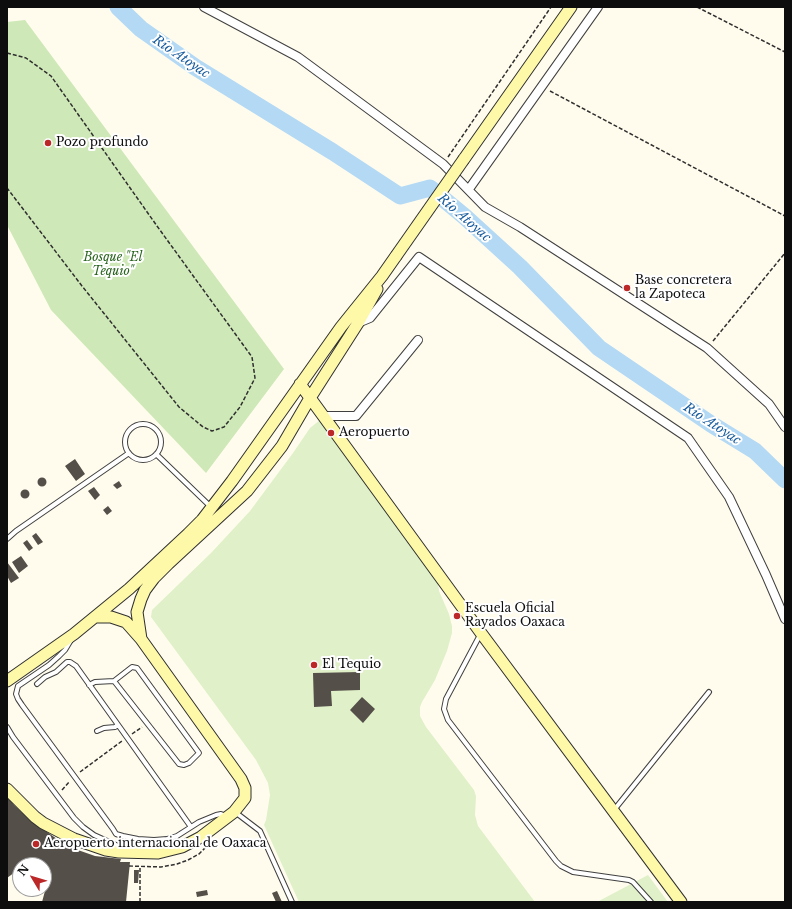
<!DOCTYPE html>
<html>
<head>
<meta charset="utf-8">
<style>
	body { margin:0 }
	#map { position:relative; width:792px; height:909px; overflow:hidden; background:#fffced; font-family:"Libre Baskerville",serif }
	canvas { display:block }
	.frame { position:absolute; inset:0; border:8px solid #0d0d0d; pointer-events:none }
	.north { position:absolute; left:12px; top:857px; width:40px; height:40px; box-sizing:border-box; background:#fff; border:1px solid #9e9e9e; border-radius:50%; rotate:308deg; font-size:11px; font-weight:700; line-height:16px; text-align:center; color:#0d0d0d }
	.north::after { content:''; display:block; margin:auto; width:14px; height:18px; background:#bb2827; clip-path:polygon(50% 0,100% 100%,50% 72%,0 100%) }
</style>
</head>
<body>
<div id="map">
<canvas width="792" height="909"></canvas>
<div class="frame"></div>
<div class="north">N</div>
</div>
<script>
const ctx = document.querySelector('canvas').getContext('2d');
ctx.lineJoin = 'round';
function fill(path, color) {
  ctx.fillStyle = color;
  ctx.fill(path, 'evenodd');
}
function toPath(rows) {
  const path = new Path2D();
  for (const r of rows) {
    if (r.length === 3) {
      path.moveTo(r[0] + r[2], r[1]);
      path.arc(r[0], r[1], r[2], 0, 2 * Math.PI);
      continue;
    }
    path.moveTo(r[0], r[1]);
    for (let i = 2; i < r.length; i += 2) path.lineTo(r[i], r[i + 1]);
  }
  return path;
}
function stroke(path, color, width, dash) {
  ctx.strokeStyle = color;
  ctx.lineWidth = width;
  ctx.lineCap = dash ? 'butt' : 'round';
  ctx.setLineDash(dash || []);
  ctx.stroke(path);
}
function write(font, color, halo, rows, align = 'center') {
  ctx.font = font + ' "Libre Baskerville",serif';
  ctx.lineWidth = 4;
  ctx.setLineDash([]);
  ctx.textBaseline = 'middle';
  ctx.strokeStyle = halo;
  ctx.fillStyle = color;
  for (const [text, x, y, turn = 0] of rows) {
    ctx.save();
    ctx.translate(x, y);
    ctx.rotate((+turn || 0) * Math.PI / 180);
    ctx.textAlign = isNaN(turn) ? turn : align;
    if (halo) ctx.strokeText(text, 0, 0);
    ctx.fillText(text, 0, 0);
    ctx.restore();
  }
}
fill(toPath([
	[25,20,284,369,206,473,51,310,7,225,7,22]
]), '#cee8b7');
fill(toPath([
	[320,420,438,583,439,591,449,614,452,626,452,633,447,651,435,680,422,702,420,707,420,716,426,727,474,790,476,796,475,815,478,826,535,902,299,902,264,825,266,820,270,795,268,783,256,760,151,617,152,610,211,553,250,511,293,453,310,428],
	[648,875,668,902,597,902]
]), '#e0f0c9');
stroke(toPath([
	[118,7,141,29,195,67,333,152,400,196,430,188,464,216,520,267,599,348,711,424,755,451,785,480]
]), '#b3d9f5', 17);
fill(toPath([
	[75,459,85,474,76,481,65,466],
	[42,482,4.5],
	[119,481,122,486,117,489,113,485],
	[94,487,100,495,95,500,88,491],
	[25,494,4.5],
	[108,506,112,511,107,515,103,510],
	[36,533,43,542,38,545,32,536],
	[27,540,33,548,29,551,23,543],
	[21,556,28,566,19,573,12,562],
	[7,562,19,578,11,583,7,576],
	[360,672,360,690,331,691,332,706,314,707,313,673],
	[362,697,375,709,363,723,350,710],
	[7,796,14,805,30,820,57,839,75,849,95,856,121,859,120,862,130,862,126,902,42,902,45,891,41,889,44,889,44,865,20,865,20,875,15,872,7,878],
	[134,870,139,870,138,883,134,883],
	[207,890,208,895,197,897,196,892],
	[277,891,282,902,276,902,272,893]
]), '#554f49');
const lane = toPath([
	[143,442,18],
	[156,454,211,507],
	[7,539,16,531,129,453],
	[480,635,446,699,444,709,448,720,556,861,561,866,573,872,629,880,633,882,651,902],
	[71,640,65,650,59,656,49,665,18,686,16,694,18,699,22,705,113,829,116,834,123,836,138,839,154,840,167,839,177,836,199,822,216,815,221,814,226,816],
	[37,684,45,677,56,672,67,662,70,662,76,666,191,827],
	[89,685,95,682,114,681,132,667,137,668,199,753,189,763,184,765,179,764,114,681],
	[7,727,13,737,74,818,83,827,94,835,125,849],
	[97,731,104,728,115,727,118,725],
	[614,810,709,692],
	[235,812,260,831,292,902]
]);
const street = toPath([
	[204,7,298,57,443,164,485,207,520,227,707,348,769,404,785,427],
	[469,189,598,7],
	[358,323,370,318,419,257,688,438,729,497,766,575,785,619],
	[323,416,356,416,418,340]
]);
const secondary = toPath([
	[464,159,571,7],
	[300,384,481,633,681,902],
	[141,639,137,612,141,599,145,590,154,578,168,564,247,491,282,446,310,398,358,323,377,289],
	[7,681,74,634,129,589,188,534,202,520,232,481,341,327,382,276,396,256],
	[7,789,35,817,43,823,74,839,106,850,119,852,158,853,182,847,201,837,234,812,245,798,245,788,241,779,141,639,126,622,111,617,95,617]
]);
stroke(lane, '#404040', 6);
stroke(street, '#404040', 10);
stroke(secondary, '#2f2f2f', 13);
stroke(toPath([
	[697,7,785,52],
	[7,53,26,58,51,76,157,226,252,357,255,378,240,407,224,427,212,431,203,427,179,407,82,286,7,188],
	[550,91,785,216],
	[448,157,551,7],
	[713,341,785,253],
	[132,734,142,727],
	[80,772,122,741],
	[62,790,70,781],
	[129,866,161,867,177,864,188,860,199,854,206,847],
	[140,902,140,867]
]), '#2f2f2f', 1.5, [4, 2]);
stroke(lane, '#fff', 4);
stroke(street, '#fff', 8);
stroke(secondary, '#fef9a9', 11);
const secondaryBridge = toPath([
	[396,256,464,159]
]);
stroke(secondaryBridge, '#2f2f2f', 13, []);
stroke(secondaryBridge, '#fef9a9', 11);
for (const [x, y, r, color] of [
	[48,143,4,"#bb2827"],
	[627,288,4,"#bb2827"],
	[331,433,4,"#bb2827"],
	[457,616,4,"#bb2827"],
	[314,665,4,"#bb2827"],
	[36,844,4,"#bb2827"]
]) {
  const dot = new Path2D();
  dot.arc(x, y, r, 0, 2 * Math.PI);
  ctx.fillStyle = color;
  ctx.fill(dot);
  stroke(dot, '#fff', 1.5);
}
write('12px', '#0d0d0d', '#fff', [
	["Pozo profundo",56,143],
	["Base concretera",635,281],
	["la Zapoteca",635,295],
	["Aeropuerto",339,433],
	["Escuela Oficial",465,609],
	["Rayados Oaxaca",465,623],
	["El Tequio",322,665],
	["Aeropuerto internacional de Oaxaca",44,844]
], 'left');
write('italic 12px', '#29641e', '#fff', [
	["Bosque \"El",113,258],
	["Tequio\"",113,272]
]);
write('italic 13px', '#185c9d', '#fff', [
	["Río Atoyac",181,57,34],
	["Río Atoyac",464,218,41],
	["Río Atoyac",712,424,33]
]);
</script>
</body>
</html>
